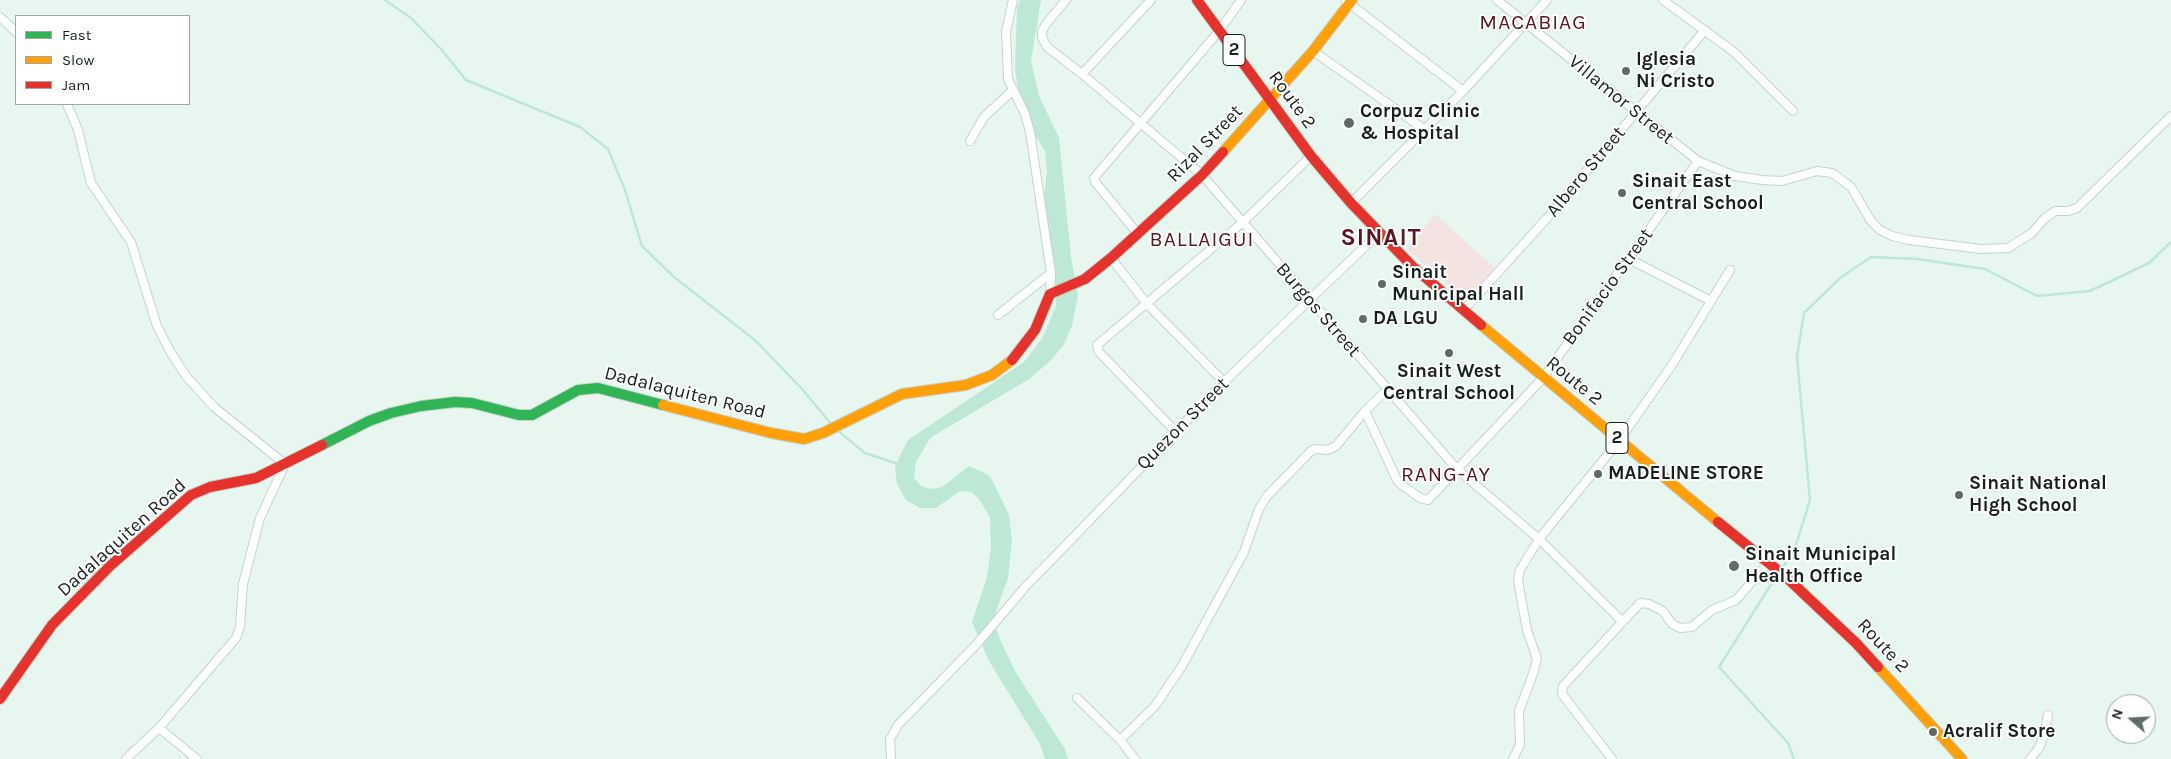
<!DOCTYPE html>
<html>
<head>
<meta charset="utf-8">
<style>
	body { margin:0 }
	#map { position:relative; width:2171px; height:759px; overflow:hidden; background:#e7f7ef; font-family:Karla,sans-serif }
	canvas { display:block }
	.legend { position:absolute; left:15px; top:15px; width:175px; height:90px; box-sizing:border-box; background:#fff; border:1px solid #a2a6a4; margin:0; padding:6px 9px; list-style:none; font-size:15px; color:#16211c }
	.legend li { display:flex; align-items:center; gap:10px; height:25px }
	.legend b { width:25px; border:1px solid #a2a6a4 }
	.north { position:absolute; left:2106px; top:694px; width:50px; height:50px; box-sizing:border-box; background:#fff; border:1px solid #a2a6a4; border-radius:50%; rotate:289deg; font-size:14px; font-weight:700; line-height:20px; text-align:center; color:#16211c }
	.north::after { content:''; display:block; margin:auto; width:18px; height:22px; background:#5f6c66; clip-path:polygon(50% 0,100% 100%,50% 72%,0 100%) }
</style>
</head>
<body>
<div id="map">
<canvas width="2171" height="759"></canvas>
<ul class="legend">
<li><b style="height:6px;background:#30b455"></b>Fast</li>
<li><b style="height:6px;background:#ff9f0a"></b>Slow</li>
<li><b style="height:6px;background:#e5322d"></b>Jam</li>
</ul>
<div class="north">N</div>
</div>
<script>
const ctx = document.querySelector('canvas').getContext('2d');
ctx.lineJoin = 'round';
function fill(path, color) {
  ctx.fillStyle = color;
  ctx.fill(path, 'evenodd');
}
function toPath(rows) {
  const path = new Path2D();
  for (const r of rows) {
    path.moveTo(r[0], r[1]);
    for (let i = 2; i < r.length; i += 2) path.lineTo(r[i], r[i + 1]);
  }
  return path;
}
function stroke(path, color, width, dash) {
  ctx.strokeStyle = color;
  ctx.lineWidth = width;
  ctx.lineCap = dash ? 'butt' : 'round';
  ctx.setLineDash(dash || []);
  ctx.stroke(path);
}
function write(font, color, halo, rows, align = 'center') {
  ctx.font = font + ' Karla,sans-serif';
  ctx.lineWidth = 4;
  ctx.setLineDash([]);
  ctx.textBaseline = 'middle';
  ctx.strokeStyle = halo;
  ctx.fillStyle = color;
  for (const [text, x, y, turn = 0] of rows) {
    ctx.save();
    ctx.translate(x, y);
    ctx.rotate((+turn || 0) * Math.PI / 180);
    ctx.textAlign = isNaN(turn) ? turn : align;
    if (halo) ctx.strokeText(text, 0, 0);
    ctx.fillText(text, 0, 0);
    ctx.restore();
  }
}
fill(toPath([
	[1435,214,1495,268,1465,301,1407,249]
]), '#f3e4e2');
fill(toPath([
	[1020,0,1041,0,1031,61,1039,96,1059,138,1071,257,1078,295,1072,326,1063,346,1049,362,1029,379,930,438,916,462,914,478,921,486,931,489,942,487,969,466,990,476,1009,515,1012,540,1008,578,993,620,1001,642,1016,673,1065,749,1068,759,1045,759,1040,744,989,661,972,622,987,577,991,548,990,517,979,499,971,492,960,491,936,508,920,508,906,500,897,484,895,466,908,440,1024,362,1043,337,1056,306,1055,280,1043,205,1047,172,1045,151,1033,132,1018,88,1015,69,1017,8]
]), '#bce8d5');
stroke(toPath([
	[385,0,411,18,441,49,466,80,580,127,608,149,625,190,642,246,674,277,756,341,802,389,832,425],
	[836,429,865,453,898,464],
	[1783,567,1795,548,1810,500,1797,357,1804,313,1840,278,1871,257,1917,259,1985,269,2037,296,2090,291,2149,263,2171,242],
	[1777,575,1719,667,1788,743,1794,759]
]), '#bce8d5', 2.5);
const street = toPath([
	[1013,0,1006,32,1008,79,1025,114,1030,132,1051,273,1050,294],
	[1066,0,1046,24,1042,31,1042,37,1047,47,1082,74,1202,175,1457,469,1539,539,1622,621],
	[1345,0,1463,91],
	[1497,0,1698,161,1735,176,1762,180,1782,181,1817,171,1832,173,1851,187,1871,221,1880,230,1892,236,1909,240,1981,249,2008,248,2032,233,2044,219,2055,211,2068,211,2077,208,2171,116],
	[1663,0,1734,52,1793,111],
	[0,17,16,32],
	[1313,51,1424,129],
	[1082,74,1151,0],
	[67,104,78,130,91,183,131,242,157,326,171,353,186,376,214,407,285,464,260,518,243,584,240,627,236,638,159,728,126,759],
	[970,141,984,117,1012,91],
	[1351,203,1463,91,1547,0],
	[1138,234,1096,183,1094,178,1220,30,1241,0],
	[1111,258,1147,304,1224,382],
	[1629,259,1711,301],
	[1463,311,1548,217,1705,30],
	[998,315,1051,273],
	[1388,389,1365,411,1398,482,1420,498,1428,500,1543,378,1698,161],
	[1176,432,1099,352,1097,345,1242,223,1311,156],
	[1077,698,1120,740,1135,759],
	[159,728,197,759],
	[1120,740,1155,706,1182,666,1244,552,1259,509,1267,496,1312,450,1316,449,1328,450,1336,446,1365,411],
	[891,759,890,739,898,725,975,646,1026,586,1224,382,1379,233],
	[1513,759,1520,745,1519,711,1533,674,1537,659,1527,630,1520,592,1518,580,1520,570,1539,539,1618,442,1672,365,1730,270],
	[1612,759,1562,694,1563,686,1640,603,1649,604,1663,611,1672,624,1680,628,1692,627,1712,610,1736,600,1769,562],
	[2030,759,2039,748,2044,735,2048,715]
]);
const fast = toPath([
	[322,445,369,421,391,413,421,406,455,402,472,403,519,415,532,415,578,390,598,388,663,405]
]);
const slow = toPath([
	[1223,152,1313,51,1352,0],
	[1481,325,1718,522],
	[663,405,771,433,804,439,823,433,902,394,966,385,992,375,1012,360],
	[1878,667,1962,759]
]);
const jam = toPath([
	[1197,0,1311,156,1351,203,1412,266,1481,325],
	[1012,360,1035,330,1050,294,1085,279,1111,258,1202,175,1223,152],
	[1718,522,1786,577,1856,643,1878,667],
	[0,699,52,625,110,566,191,495,210,487,256,478,322,445]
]);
stroke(street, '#c6d3cd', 10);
stroke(fast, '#c6d3cd', 12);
stroke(slow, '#c6d3cd', 12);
stroke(jam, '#c6d3cd', 12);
stroke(street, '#fbfefd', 8);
stroke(fast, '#30b455', 10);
stroke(slow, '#ff9f0a', 10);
stroke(jam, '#e5322d', 10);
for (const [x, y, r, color] of [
	[1626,71,5,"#5f6c66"],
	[1349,123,6,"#5f6c66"],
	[1622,193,5,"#5f6c66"],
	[1382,284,5,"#5f6c66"],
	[1363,319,5,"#5f6c66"],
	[1449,353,5,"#5f6c66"],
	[1598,474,5,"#5f6c66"],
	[1959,495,5,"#5f6c66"],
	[1734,566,6,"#5f6c66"],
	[1933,732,5,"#5f6c66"]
]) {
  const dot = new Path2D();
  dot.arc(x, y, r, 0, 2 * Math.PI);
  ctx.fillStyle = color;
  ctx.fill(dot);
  stroke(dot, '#fff', 2);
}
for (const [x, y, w] of [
	[1234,50,22],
	[1617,438,22]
]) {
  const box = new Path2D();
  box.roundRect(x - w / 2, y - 15.5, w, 31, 4);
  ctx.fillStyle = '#fff';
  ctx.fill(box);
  stroke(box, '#16211c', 1);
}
write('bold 18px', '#16211c', null, [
	["2",1234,50],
	["2",1617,438]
]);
write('bold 19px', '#16211c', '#fff', [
	["Iglesia",1636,60],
	["Ni Cristo",1636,82],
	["Corpuz Clinic",1360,112],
	["& Hospital",1360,134],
	["Sinait East",1632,182],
	["Central School",1632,204],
	["Sinait",1392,273],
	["Municipal Hall",1392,295],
	["DA LGU",1373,319],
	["Sinait West",1449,372,"center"],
	["Central School",1449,394,"center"],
	["MADELINE STORE",1608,474],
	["Sinait National",1969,484],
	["High School",1969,506],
	["Sinait Municipal",1745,555],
	["Health Office",1745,577],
	["Acralif Store",1943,732]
], 'left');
write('19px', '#16211c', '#fff', [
	["Route 2",1292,100,54],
	["Villamor Street",1621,100,39],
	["Rizal Street",1205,144,-46],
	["Albero Street",1586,172,-50],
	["Bonifacio Street",1608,287,-54],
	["Burgos Street",1318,310,49],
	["Route 2",1574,381,39],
	["Dadalaquiten Road",685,393,14],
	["Quezon Street",1183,424,-45],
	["Dadalaquiten Road",122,538,-42],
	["Route 2",1883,646,47]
]);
ctx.letterSpacing = '1px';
write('21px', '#5b1622', '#fff', [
	["MACABIAG",1533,23],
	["BALLAIGUI",1202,240],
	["RANG-AY",1446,475]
]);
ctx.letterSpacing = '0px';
ctx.letterSpacing = '1px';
write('bold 24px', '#5b1622', '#fff', [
	["SINAIT",1381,238]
]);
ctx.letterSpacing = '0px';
</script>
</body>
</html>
